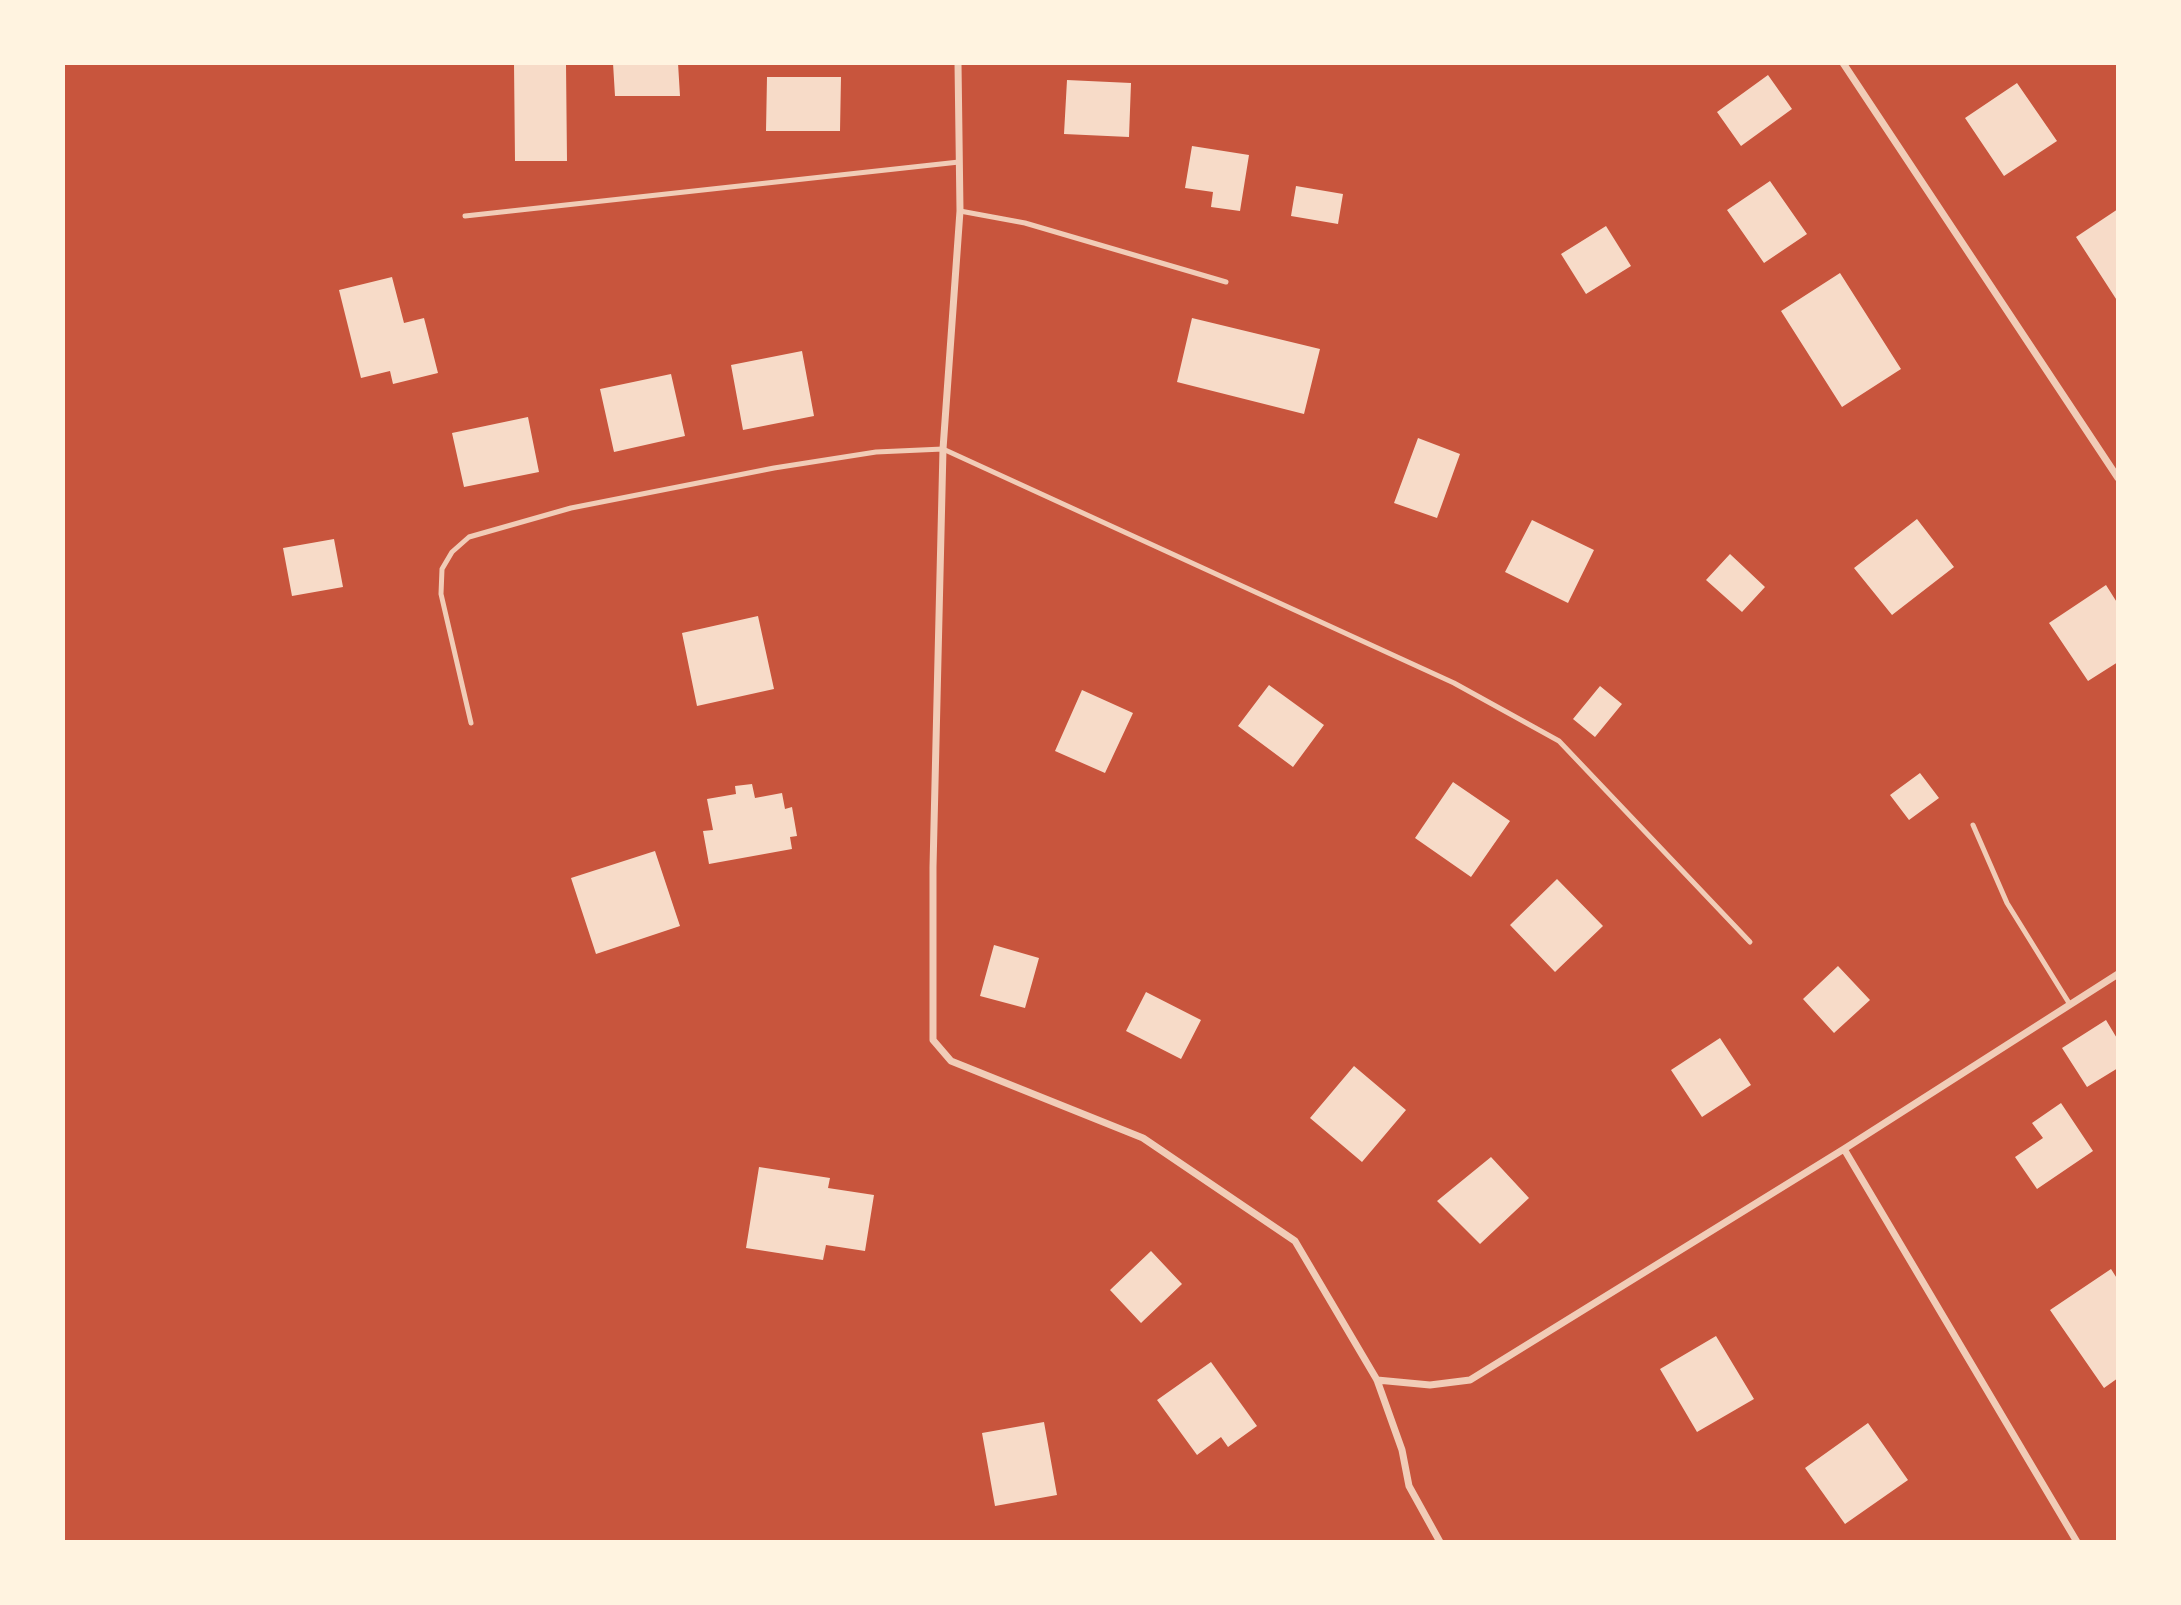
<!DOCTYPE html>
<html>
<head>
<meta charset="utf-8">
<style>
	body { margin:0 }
	#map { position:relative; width:2181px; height:1605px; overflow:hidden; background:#c8553d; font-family:Mulish,sans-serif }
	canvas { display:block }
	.frame { position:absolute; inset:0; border:65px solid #fff3e0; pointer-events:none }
</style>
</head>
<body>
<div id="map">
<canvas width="2181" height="1605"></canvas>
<div class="frame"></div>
</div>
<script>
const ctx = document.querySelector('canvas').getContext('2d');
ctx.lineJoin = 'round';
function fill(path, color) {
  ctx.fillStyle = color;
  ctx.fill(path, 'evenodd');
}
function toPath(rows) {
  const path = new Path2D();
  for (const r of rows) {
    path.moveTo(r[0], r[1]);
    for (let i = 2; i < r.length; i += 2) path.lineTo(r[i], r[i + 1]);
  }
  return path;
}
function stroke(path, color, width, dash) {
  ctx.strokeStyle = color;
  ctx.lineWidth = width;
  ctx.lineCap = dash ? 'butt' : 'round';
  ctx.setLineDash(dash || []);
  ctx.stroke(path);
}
fill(toPath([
	[514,63,566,64,567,161,515,161],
	[613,63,678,63,680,96,615,96],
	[1768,75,1792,109,1741,146,1717,112],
	[767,77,841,77,840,131,766,131],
	[1067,80,1131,83,1129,137,1064,134],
	[2017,83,2057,141,2004,176,1965,118],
	[1192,146,1249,155,1240,211,1211,207,1213,192,1185,188],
	[1770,181,1807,234,1764,263,1727,210],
	[1296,186,1343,194,1338,224,1291,216],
	[2118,209,2118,302,2076,237],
	[1606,226,1631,266,1586,294,1561,254],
	[1840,273,1901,369,1842,407,1781,311],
	[392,277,404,323,424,318,438,373,393,384,390,371,361,378,339,290],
	[1192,318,1320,349,1304,414,1177,382],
	[802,351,814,416,743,430,731,365],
	[671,374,685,436,614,452,600,389],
	[528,417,539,472,464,487,452,433],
	[1418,438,1460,454,1437,518,1394,503],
	[1917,519,1954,567,1892,615,1854,568],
	[1532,520,1594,550,1568,603,1505,572],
	[334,539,343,587,292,596,283,548],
	[1730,554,1765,587,1742,612,1706,580],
	[2106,585,2118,604,2118,662,2088,681,2049,623],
	[758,616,774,689,697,706,682,633],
	[1269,685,1324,725,1293,767,1238,726],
	[1600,686,1622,704,1595,737,1573,719],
	[1082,690,1133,713,1105,773,1055,751],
	[1920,773,1939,798,1909,820,1890,795],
	[1453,782,1510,821,1471,877,1415,838],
	[752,784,755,798,782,793,785,809,792,807,797,836,790,837,792,849,709,864,703,831,713,830,707,799,736,794,735,786],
	[655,851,680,926,596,954,571,878],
	[1557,879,1603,926,1555,972,1510,925],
	[994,945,1039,958,1025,1008,980,996],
	[1838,966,1870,1000,1834,1033,1803,999],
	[1146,992,1201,1020,1181,1059,1126,1031],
	[2106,1020,2118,1040,2118,1068,2087,1087,2062,1048],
	[1720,1038,1751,1085,1702,1117,1671,1070],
	[1354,1066,1406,1110,1362,1162,1310,1118],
	[2061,1103,2093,1151,2037,1189,2015,1157,2043,1138,2032,1123],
	[1491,1157,1529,1198,1480,1244,1437,1201],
	[759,1167,830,1178,828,1188,874,1195,865,1251,826,1245,823,1260,746,1248],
	[1151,1251,1182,1284,1141,1323,1110,1290],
	[2111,1269,2118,1280,2118,1378,2104,1388,2050,1310],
	[1716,1336,1754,1399,1697,1432,1660,1369],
	[1211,1362,1257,1426,1228,1447,1221,1437,1197,1455,1157,1400],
	[1044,1422,1057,1495,995,1506,982,1433],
	[1868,1423,1908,1480,1845,1524,1805,1468]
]), '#f7dbc8');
stroke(toPath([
	[960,211,1025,223,1226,282],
	[465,216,959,162],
	[471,723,441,594,442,569,452,552,469,537,571,508,774,468,876,452,943,449,1454,683,1559,741,1750,942],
	[1973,825,2007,903,2069,1003]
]), '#f1ccb7', 5);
stroke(toPath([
	[958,63,960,211,943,449,933,867,933,1040,951,1061,1143,1138,1295,1241,1377,1380,1402,1450,1409,1486,1440,1542],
	[1843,63,2118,478],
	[1844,1149,2077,1542],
	[1377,1380,1430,1385,1470,1380,1844,1149,2118,974]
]), '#f1ccb7', 7);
</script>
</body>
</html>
